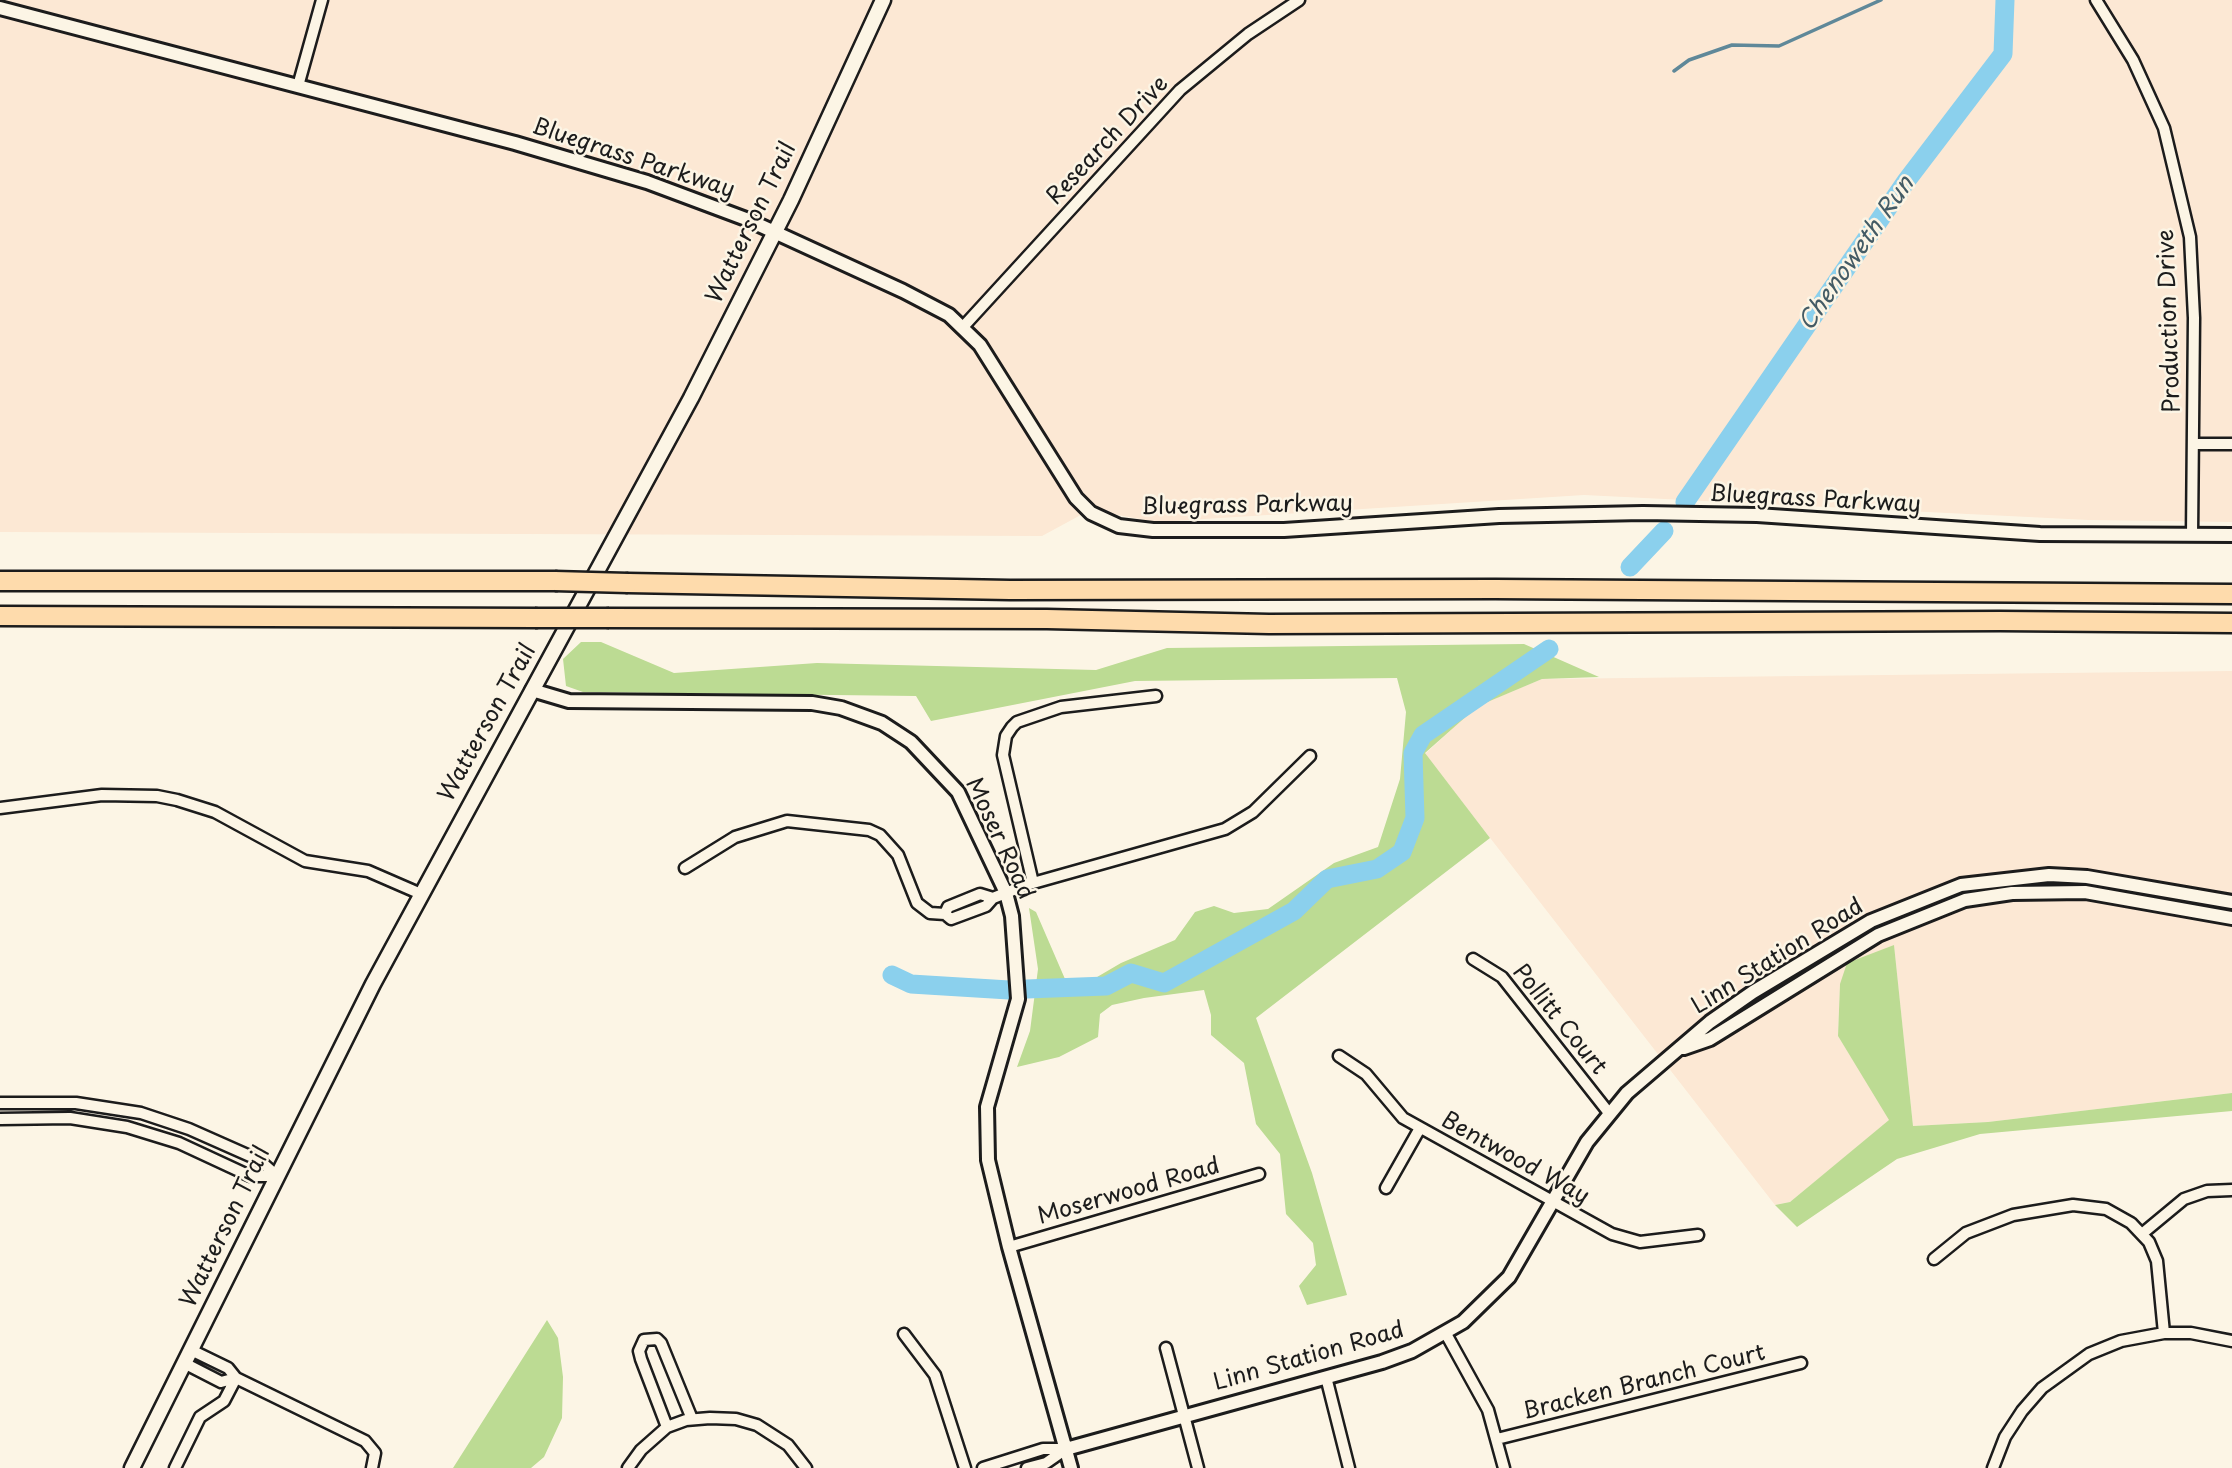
<!DOCTYPE html>
<html>
<head>
<meta charset="utf-8">
<style>
	body { margin:0 }
	canvas { display:block; background:#fcf5e5 }
</style>
</head>
<body>
<canvas width="2232" height="1468"></canvas>
<script>
const ctx = document.querySelector('canvas').getContext('2d');
ctx.lineJoin = 'round';
function fill(path, color) {
  ctx.fillStyle = color;
  ctx.fill(path, 'evenodd');
}
function toPath(rows) {
  const path = new Path2D();
  for (const r of rows) {
    path.moveTo(r[0], r[1]);
    for (let i = 2; i < r.length; i += 2) path.lineTo(r[i], r[i + 1]);
  }
  return path;
}
function stroke(path, color, width, dash) {
  ctx.strokeStyle = color;
  ctx.lineWidth = width;
  ctx.lineCap = dash ? 'butt' : 'round';
  ctx.setLineDash(dash || []);
  ctx.stroke(path);
}
function write(font, color, halo, rows, align = 'center') {
  ctx.font = font + ' "Playpen Sans",sans-serif';
  ctx.lineWidth = 5;
  ctx.setLineDash([]);
  ctx.textBaseline = 'middle';
  ctx.strokeStyle = halo;
  ctx.fillStyle = color;
  for (const [text, x, y, turn = 0] of rows) {
    ctx.save();
    ctx.translate(x, y);
    ctx.rotate((+turn || 0) * Math.PI / 180);
    ctx.textAlign = isNaN(turn) ? turn : align;
    if (halo) ctx.strokeText(text, 0, 0);
    ctx.fillText(text, 0, 0);
    ctx.restore();
  }
}
fill(toPath([
	[0,0,2232,0,2232,522,2089,520,1584,495,1157,522,1090,510,1042,536,0,532],
	[2232,671,2232,1093,1988,1122,1913,1126,1894,946,1840,984,1838,1036,1890,1120,1790,1202,1775,1205,1425,754,1477,706,1542,679]
]), '#fce8d4');
fill(toPath([
	[581,642,601,642,674,673,817,663,1096,670,1167,648,1524,644,1599,677,1542,679,1478,706,1425,753,1490,838,1256,1018,1312,1173,1347,1295,1307,1305,1299,1286,1316,1265,1313,1243,1286,1214,1280,1154,1256,1124,1244,1063,1211,1035,1211,1015,1204,990,1144,998,1112,1005,1100,1014,1098,1037,1059,1057,1017,1067,1030,1031,1038,969,1029,908,1036,912,1065,979,1092,980,1121,963,1175,940,1195,912,1214,906,1234,913,1268,909,1334,863,1378,847,1400,779,1406,712,1397,678,1135,681,931,721,916,696,583,692,566,686,563,659],
	[1894,945,1913,1126,1988,1122,2232,1093,2232,1111,1980,1134,1897,1159,1797,1227,1775,1205,1790,1202,1889,1120,1838,1036,1840,984,1847,963],
	[547,1320,558,1338,563,1377,562,1418,544,1457,531,1468,453,1468]
]), '#bcdb93');
stroke(toPath([
	[1674,71,1689,60,1732,45,1779,46,1881,0]
]), '#5f8899', 3.5);
stroke(toPath([
	[1685,502,1907,180,2003,54,2005,0],
	[1630,567,1664,531],
	[892,975,911,984,1009,990],
	[1027,989,1106,986,1131,973,1164,983,1294,911,1327,879,1377,869,1402,852,1415,818,1413,753,1423,735,1549,649]
]), '#8bd0ed', 19);
const minor = toPath([
	[2096,0,2133,60,2164,128,2190,237,2194,318,2192,535],
	[298,86,322,0],
	[963,327,1180,90,1248,34,1299,0],
	[2193,444,2232,444],
	[0,808,102,795,157,796,177,800,215,812,305,861,368,871,421,894],
	[685,868,735,837,787,821,869,830,880,835,898,855,917,903,930,913,945,914,951,919,986,906,993,898,1026,885,1225,829,1253,812,1310,756],
	[1033,883,1003,755,1006,736,1012,727,1017,722,1061,707,1156,696],
	[945,914,948,907,980,894,993,898],
	[1473,959,1502,977,1609,1113],
	[1339,1056,1366,1074,1403,1118,1612,1234,1640,1242,1698,1235],
	[0,1103,76,1103,141,1113,189,1129,259,1160,277,1176],
	[0,1119,70,1118,127,1127,179,1143,250,1176,277,1176],
	[1386,1188,1420,1128],
	[2143,1233,2184,1199,2207,1191,2232,1190],
	[1009,1247,1259,1174],
	[1934,1259,1966,1233,2013,1215,2073,1205,2106,1209,2131,1223,2149,1242,2157,1261,2164,1333],
	[1445,1332,1488,1410,1504,1468],
	[904,1334,935,1375,965,1468],
	[1166,1348,1198,1468],
	[184,1363,221,1382,236,1378,228,1368,191,1350],
	[1326,1377,1349,1468],
	[667,1427,641,1359,639,1351,644,1340,657,1339,661,1343,692,1419],
	[1497,1439,1801,1363],
	[175,1468,200,1417,224,1401,236,1378,365,1441,375,1453,372,1468],
	[628,1468,641,1450,667,1427,686,1420,710,1418,736,1419,757,1425,788,1445,806,1468],
	[983,1468,1043,1449,1066,1449],
	[1027,1468,1046,1463,1066,1449],
	[1993,1468,2005,1437,2022,1411,2042,1388,2089,1354,2121,1341,2164,1333,2191,1333,2232,1341]
]);
const tertiary = toPath([
	[0,8,515,143,647,182,746,219,903,291,949,315,980,345,1076,498,1091,513,1119,526,1153,530,1284,530,1499,516,1643,513,1757,515,2040,534,2232,535],
	[532,690,569,701,812,703,841,708,882,723,911,742,958,792,1006,893,1012,916,1018,999,987,1107,988,1160,1009,1247,1071,1468],
	[1684,1048,1710,1039,1878,935,1965,900,2012,893,2085,892,2232,918],
	[1066,1449,1382,1362,1412,1351,1463,1322,1509,1277,1587,1142,1627,1093,1710,1022,1753,992,1871,921,1961,885,2049,875,2087,877,2232,902]
]);
const secondary = toPath([
	[132,1468,373,984,691,398,791,200,883,0]
]);
const motorway = toPath([
	[0,581,555,581],
	[628,583,1010,590,1495,589,2232,594],
	[0,616,535,618],
	[609,618,1047,619,1269,624,2000,621,2232,623]
]);
stroke(minor, '#1c1c1c', 15);
stroke(tertiary, '#1c1c1c', 18);
stroke(secondary, '#1c1c1c', 19);
stroke(motorway, '#1c1c1c', 23);
stroke(minor, '#fcf5e5', 10);
stroke(tertiary, '#fcf5e5', 12);
stroke(secondary, '#fcf5e5', 14);
stroke(motorway, '#fedbac', 18);
const motorwayBridge = toPath([
	[555,581,628,583],
	[535,618,609,618]
]);
stroke(motorwayBridge, '#1c1c1c', 23, []);
stroke(motorwayBridge, '#fedbac', 18);
write('23px', '#1c1c1c', '#fcf5e5', [
	["Research Drive",1108,141,-47],
	["Bluegrass Parkway",633,159,18],
	["Watterson Trail",752,223,-64],
	["Production Drive",2170,321,-92],
	["Bluegrass Parkway",1815,500,3],
	["Bluegrass Parkway",1247,506,-1],
	["Watterson Trail",488,723,-61],
	["Moser Road",999,839,65],
	["Linn Station Road",1778,957,-32],
	["Pollitt Court",1559,1020,51],
	["Bentwood Way",1515,1159,29],
	["Moserwood Road",1129,1192,-16],
	["Watterson Trail",226,1227,-64],
	["Linn Station Road",1309,1357,-16],
	["Bracken Branch Court",1644,1383,-14]
]);
write('italic 24px', '#435b65', '#fcf5e5', [
	["Chenoweth Run",1857,254,-55]
]);
</script>
</body>
</html>
